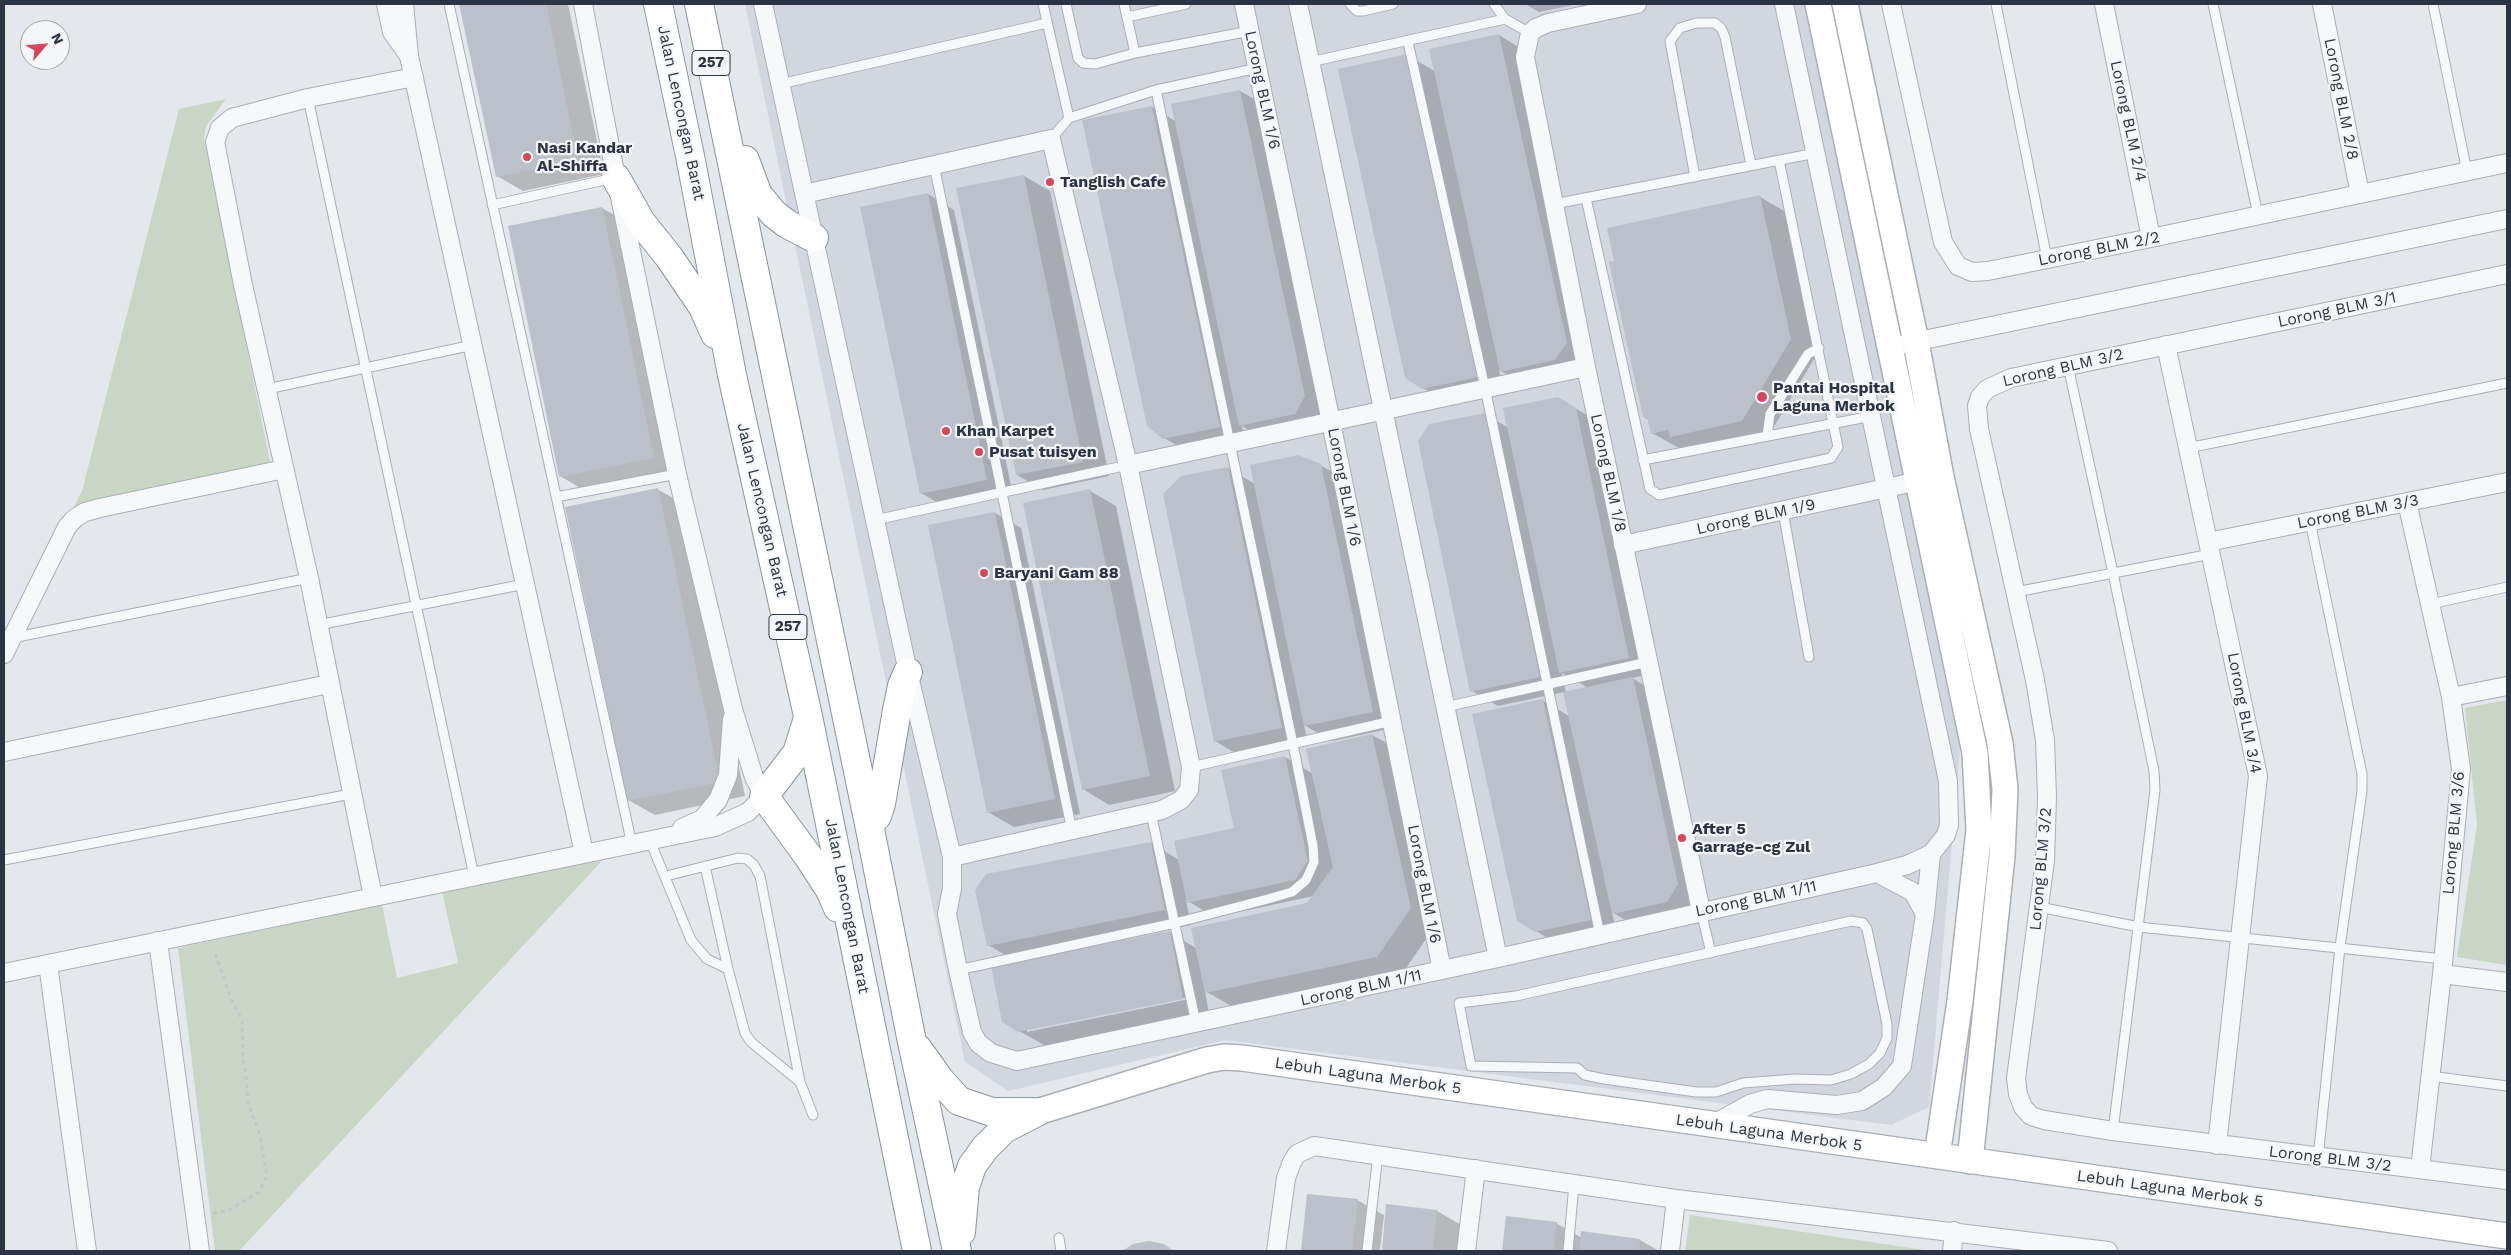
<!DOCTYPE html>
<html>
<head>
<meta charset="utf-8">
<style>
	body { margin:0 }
	#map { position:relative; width:2511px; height:1255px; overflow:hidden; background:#e4e7ec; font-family:"Work Sans",sans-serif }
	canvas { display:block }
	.frame { position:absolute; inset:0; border:5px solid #2b3445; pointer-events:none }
	.north { position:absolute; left:20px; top:20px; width:50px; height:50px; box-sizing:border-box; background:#f4f6f9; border:1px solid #a4a8b1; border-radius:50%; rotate:63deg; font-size:14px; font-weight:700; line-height:20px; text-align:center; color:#2b3445 }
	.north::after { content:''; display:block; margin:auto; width:18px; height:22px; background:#d1495b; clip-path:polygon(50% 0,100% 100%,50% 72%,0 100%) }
</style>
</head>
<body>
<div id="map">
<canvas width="2511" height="1255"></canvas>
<div class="frame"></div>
<div class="north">N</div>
</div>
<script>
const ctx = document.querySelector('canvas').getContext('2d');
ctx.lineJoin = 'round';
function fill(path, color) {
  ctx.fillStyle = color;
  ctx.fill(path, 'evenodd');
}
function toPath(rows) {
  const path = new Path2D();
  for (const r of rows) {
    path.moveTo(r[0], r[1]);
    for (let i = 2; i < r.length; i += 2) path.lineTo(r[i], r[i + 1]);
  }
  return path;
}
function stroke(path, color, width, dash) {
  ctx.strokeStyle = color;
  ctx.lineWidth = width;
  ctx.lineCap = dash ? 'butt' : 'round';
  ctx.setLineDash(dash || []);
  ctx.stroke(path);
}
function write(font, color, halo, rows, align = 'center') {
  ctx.font = font + ' "Work Sans",sans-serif';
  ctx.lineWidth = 4.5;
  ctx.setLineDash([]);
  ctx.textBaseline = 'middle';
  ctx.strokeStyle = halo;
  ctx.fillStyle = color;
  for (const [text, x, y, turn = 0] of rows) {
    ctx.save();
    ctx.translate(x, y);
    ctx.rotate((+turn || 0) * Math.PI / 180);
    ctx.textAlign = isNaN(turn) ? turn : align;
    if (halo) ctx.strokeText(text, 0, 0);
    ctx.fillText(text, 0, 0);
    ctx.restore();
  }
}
fill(toPath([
	[745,4,1805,4,1960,750,1929,1107,1891,1125,1225,1040,1008,1091,965,1062]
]), '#d2d6de');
fill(toPath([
	[226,99,206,126,204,138,270,462,253,469,89,502,70,514,82,491,179,109],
	[2507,700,2507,965,2457,957,2477,825,2465,708],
	[603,856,600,863,239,1251,215,1251,178,948,382,905,397,978,458,963,442,891],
	[1690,1215,1931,1251,1685,1251]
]), '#c9d6c5');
fill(toPath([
	[460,4,568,4,604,174,523,191,497,176],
	[1525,4,1578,4,1539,12],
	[1499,35,1525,51,1592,358,1528,386,1499,370,1504,392,1450,403,1423,388,1407,55,1436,72],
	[1240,91,1267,106,1331,412,1266,440,1242,426,1246,442,1191,453,1164,438,1152,107,1175,121,1172,105],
	[1024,176,1050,191,1109,476,1043,490,1017,475],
	[928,194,954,210,1013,495,947,508,921,493],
	[1760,197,1786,212,1817,354,1769,435,1697,451,1688,446,1679,448,1652,433,1649,420,1644,417,1616,262],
	[602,208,629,223,680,473,587,492,560,476],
	[1558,398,1602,424,1654,673,1632,678,1659,694,1693,916,1639,928,1612,912,1617,935,1563,947,1519,921,1542,700,1569,716,1564,692,1498,706,1472,691,1485,414,1509,428],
	[1562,673,1588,688,1566,693],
	[1320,465,1347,480,1398,727,1332,741,1304,725,1308,743,1242,757,1215,741,1228,468,1255,484],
	[657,489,684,504,745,796,655,815,628,800],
	[1090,491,1116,506,1175,791,1109,805,1083,789],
	[995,513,1021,528,1080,814,1014,827,988,812],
	[1372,735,1399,750,1437,923,1404,971,1233,1007,1205,991,1209,1014,1046,1046,1019,1031,1169,932,1196,948,1308,904,1314,896,1215,917,1186,900,1191,925,1014,960,988,945,1151,843,1179,860,1236,829,1285,757,1313,774],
	[1189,997,1190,999,1027,1032,1027,1029],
	[1308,1195,1357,1200,1384,1215,1380,1251,1302,1251],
	[1388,1206,1437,1211,1463,1226,1461,1251,1383,1251],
	[1507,1217,1556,1223,1582,1238,1582,1233,1640,1240,1659,1251,1503,1251]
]), '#0003');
fill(toPath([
	[459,4,546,4,578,160,496,177],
	[1499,34,1567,343,1555,360,1500,372,1429,49],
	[1407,54,1478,377,1422,389,1405,378,1338,69],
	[1240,90,1305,396,1295,414,1239,426,1171,104],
	[1152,106,1220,427,1163,439,1147,426,1082,120],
	[1024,175,1083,462,1016,475,956,188],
	[928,193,987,480,920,494,860,207],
	[1760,195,1791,339,1742,421,1670,437,1668,430,1651,434,1647,417,1643,417,1609,262,1614,261,1607,228],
	[602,207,654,458,559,477,508,226],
	[1558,397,1576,408,1629,658,1559,673,1503,408],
	[1485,413,1540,677,1470,692,1418,441,1429,424],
	[1298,455,1321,464,1373,712,1304,726,1250,465],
	[1228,467,1282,728,1214,742,1163,494,1181,476],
	[658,488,720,782,627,801,565,507],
	[1090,489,1150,776,1082,790,1023,503],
	[995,512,1055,799,987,813,928,525],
	[1633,677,1678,884,1667,902,1612,914,1563,692],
	[1543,699,1591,920,1535,932,1517,921,1472,714],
	[1372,734,1411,908,1377,957,1205,993,1191,928,1307,903,1333,867,1306,749],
	[1285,756,1308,861,1295,880,1187,903,1174,841,1234,828,1221,770],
	[1151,842,1165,910,987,946,975,890,986,874],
	[1170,931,1183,999,1018,1032,1002,1022,991,966],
	[1307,1194,1358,1199,1352,1251,1301,1251],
	[1386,1204,1437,1210,1433,1251,1382,1251],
	[1506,1216,1557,1222,1553,1251,1502,1251],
	[1581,1231,1640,1239,1639,1251,1579,1251],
	[1149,1241,1164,1244,1174,1251,1122,1251,1133,1244]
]), '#bbc0ca');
const lane = toPath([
	[449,4,632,845],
	[1043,4,1069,118],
	[1066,4,1078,58,1083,63,1095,64,1135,53],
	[1124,4,1135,53,1250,31],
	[1350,4,1357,11,1363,11,1393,4],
	[1494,4,1505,19,1530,33],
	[1996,4,2047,259],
	[2213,4,2258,215],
	[2433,4,2467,172],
	[1127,17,1186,4],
	[1408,42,1485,388,1600,935],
	[1310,62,1505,19],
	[780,84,1047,23],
	[308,98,474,876],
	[1051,139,1069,118,1156,90,1258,68],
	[934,165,1072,831],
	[1695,177,1670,41,1680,28,1696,23,1715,23,1721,28,1725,37,1751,165],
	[1586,198,1650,489,1659,495,1831,458,1838,447,1779,160],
	[1554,204,1816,153],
	[492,205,614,178],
	[2068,366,2113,573,2154,771,2155,790,2113,1131],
	[267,389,473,345],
	[1767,436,1770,414,1808,354,1819,348],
	[2188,448,2507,383],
	[1643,460,1872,416],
	[556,497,677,474],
	[1783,511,1809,657],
	[875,520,1128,465],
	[2310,521,2362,774,2362,791,2340,947,2318,1158],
	[2016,592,2211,554],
	[2431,604,2507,587],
	[318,625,525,584],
	[12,638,309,578],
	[1445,707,1648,662],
	[1191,767,1392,721],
	[1151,813,1196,1023],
	[650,841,691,940,707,959,728,969,745,1033,751,1042,800,1082,813,1115],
	[4,860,351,794],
	[705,866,728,969],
	[666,876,738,858,747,859,754,865,760,876,800,1082],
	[2039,907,2139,927,2443,959],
	[1701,911,1711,953],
	[1851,921,1863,923,1867,929,1887,1024,1887,1038,1880,1053,1869,1064,1851,1074,1831,1080,1795,1079,1743,1083,1716,1092,1696,1092,1604,1079,1585,1075,1577,1068,1471,1066,1459,1003,1516,996,1851,921],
	[958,970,1175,923,1268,899,1292,892,1306,880,1314,862,1313,846,1293,744,1156,90],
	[2430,1076,2507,1086],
	[1059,1238,1061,1251],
	[1367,1251,1378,1154],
	[1568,1251,1574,1184]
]);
const street = toPath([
	[386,4,392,32,409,56],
	[404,4,409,56,584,853],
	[763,4,908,672,952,857,952,888,947,914,958,970,972,1032,978,1043,991,1053,1017,1061,1498,958,1877,873,1907,865,1931,854],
	[1244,4,1331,422,1442,970],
	[1298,4,1498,958],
	[1637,4,1548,23,1536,28,1530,33,1525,57,1586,367,1701,911],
	[1891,4,1943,242,1958,266,1972,272,1988,271,2151,238,2507,163],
	[2104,4,2151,238],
	[2322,4,2360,194],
	[804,194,1051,139,1128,465,1191,767,1189,790,1181,800,1162,810,952,857],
	[2507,274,2011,378,1987,389,1980,397,1977,406,1979,429,2035,680,2045,740,2047,797,2045,861,2016,1078,2018,1094,2023,1107,2031,1116,2044,1120,2113,1131,2507,1180],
	[2166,345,2258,776,2217,1145],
	[1890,347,2507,219],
	[1128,465,1586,367],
	[2407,502,2451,697,2461,769,2442,974,2420,1169],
	[2208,542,2507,482],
	[1623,545,1928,479],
	[4,654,67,527,75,518,85,512,100,508,284,469],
	[2451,697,2507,686],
	[4,752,329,684],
	[682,828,702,819,718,800,728,775,732,719],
	[1877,873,1913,892,1925,914],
	[373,897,309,578,243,285,215,142,220,128,232,118,308,98,414,77],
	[158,941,200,1251],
	[48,964,87,1251],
	[4,973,715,827,748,812,764,796,754,777,733,709,677,474,616,178,583,4],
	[2442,974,2507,982],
	[1712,1125,1750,1104,1767,1099,1837,1105,1862,1101,1884,1087,1902,1066,1925,914,1931,854,1946,835,1949,825,1948,781,1784,4],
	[1276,1251,1286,1178,1292,1162,1297,1154,1314,1146,1676,1199,2108,1251],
	[1466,1251,1476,1169],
	[1670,1251,1676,1199],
	[1952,1251,1954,1231]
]);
const secondary = toPath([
	[1818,4,1975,753,1979,830,1960,1001,1937,1156],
	[1845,4,1916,342,1941,477,2000,743,2005,789,2002,856,1970,1161],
	[1037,1112,1207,1060,1224,1057,1242,1058,2507,1236]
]);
const highway = toPath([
	[658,4,690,156,732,375,808,716,917,1251],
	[699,4,869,824,911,1037,957,1251],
	[745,160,758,195,774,214,787,224,814,238],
	[616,178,641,222,669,257,703,307,715,334],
	[808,718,797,753,764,796,808,856,830,890,838,908],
	[869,824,877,816,881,804,897,710,902,686,908,672],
	[918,1049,940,1080,959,1101,992,1112,1031,1112],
	[961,1232,965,1187,972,1166,985,1148,1004,1129,1037,1112]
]);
stroke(lane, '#a9aeb7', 11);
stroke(street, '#a9aeb7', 20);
stroke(secondary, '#a9aeb7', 28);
stroke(highway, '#8b94a3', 30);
stroke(toPath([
	[213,1213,227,1211,259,1192,267,1176,260,1135,248,1103,246,1074,243,1060,242,1020,231,999,214,950]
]), '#c2c5cb', 3, [4, 4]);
stroke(lane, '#f7f8fa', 9);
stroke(street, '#f7f8fa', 18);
stroke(secondary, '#fff', 25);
stroke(highway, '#fff', 28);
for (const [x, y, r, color] of [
	[527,157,5,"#d1495b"],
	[1050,182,5,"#d1495b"],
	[1762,397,6,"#d1495b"],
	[946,431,5,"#d1495b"],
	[979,452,5,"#d1495b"],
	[984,573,5,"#d1495b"],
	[1682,838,5,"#d1495b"]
]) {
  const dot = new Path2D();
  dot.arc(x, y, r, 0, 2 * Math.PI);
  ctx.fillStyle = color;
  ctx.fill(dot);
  stroke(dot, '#f4f6f9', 2);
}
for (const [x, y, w] of [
	[711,63,38],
	[788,627,38]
]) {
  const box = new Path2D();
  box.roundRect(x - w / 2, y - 12.5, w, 25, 4);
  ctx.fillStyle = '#f4f6f9';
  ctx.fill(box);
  stroke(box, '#2b3445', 1);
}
write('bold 15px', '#2b3445', null, [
	["257",711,63],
	["257",788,627]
]);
write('16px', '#2b3445', '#f4f6f9', [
	["Lorong BLM 1/6",1262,90,78],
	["Lorong BLM 2/8",2341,99,79],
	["Jalan Lencongan Barat",681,113,78],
	["Lorong BLM 2/4",2128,121,78],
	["Lorong BLM 2/2",2099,249,-11],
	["Lorong BLM 3/1",2337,310,-12],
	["Lorong BLM 3/2",2063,368,-13],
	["Lorong BLM 1/8",1608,473,78],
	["Lorong BLM 1/6",1344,487,79],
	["Jalan Lencongan Barat",762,510,77],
	["Lorong BLM 3/3",2358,512,-11],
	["Lorong BLM 1/9",1756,517,-12],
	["Lorong BLM 3/4",2244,713,79],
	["Lorong BLM 3/6",2454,833,-85],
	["Lorong BLM 3/2",2041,869,-85],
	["Lorong BLM 1/6",1424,884,79],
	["Lorong BLM 1/11",1756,899,-12],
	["Jalan Lencongan Barat",847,906,79],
	["Lorong BLM 1/11",1361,988,-12],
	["Lebuh Laguna Merbok 5",1368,1076,8],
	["Lebuh Laguna Merbok 5",1769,1133,8],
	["Lorong BLM 3/2",2330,1159,7],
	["Lebuh Laguna Merbok 5",2170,1189,8]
]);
write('bold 16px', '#2b3445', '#f4f6f9', [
	["Nasi Kandar",537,148],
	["Al-Shiffa",537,166],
	["Tanglish Cafe",1060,182],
	["Pantai Hospital",1773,388],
	["Laguna Merbok",1773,406],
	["Khan Karpet",956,431],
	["Pusat tuisyen",989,452],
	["Baryani Gam 88",994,573],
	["After 5",1692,829],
	["Garrage-cg Zul",1692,847]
], 'left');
</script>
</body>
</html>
